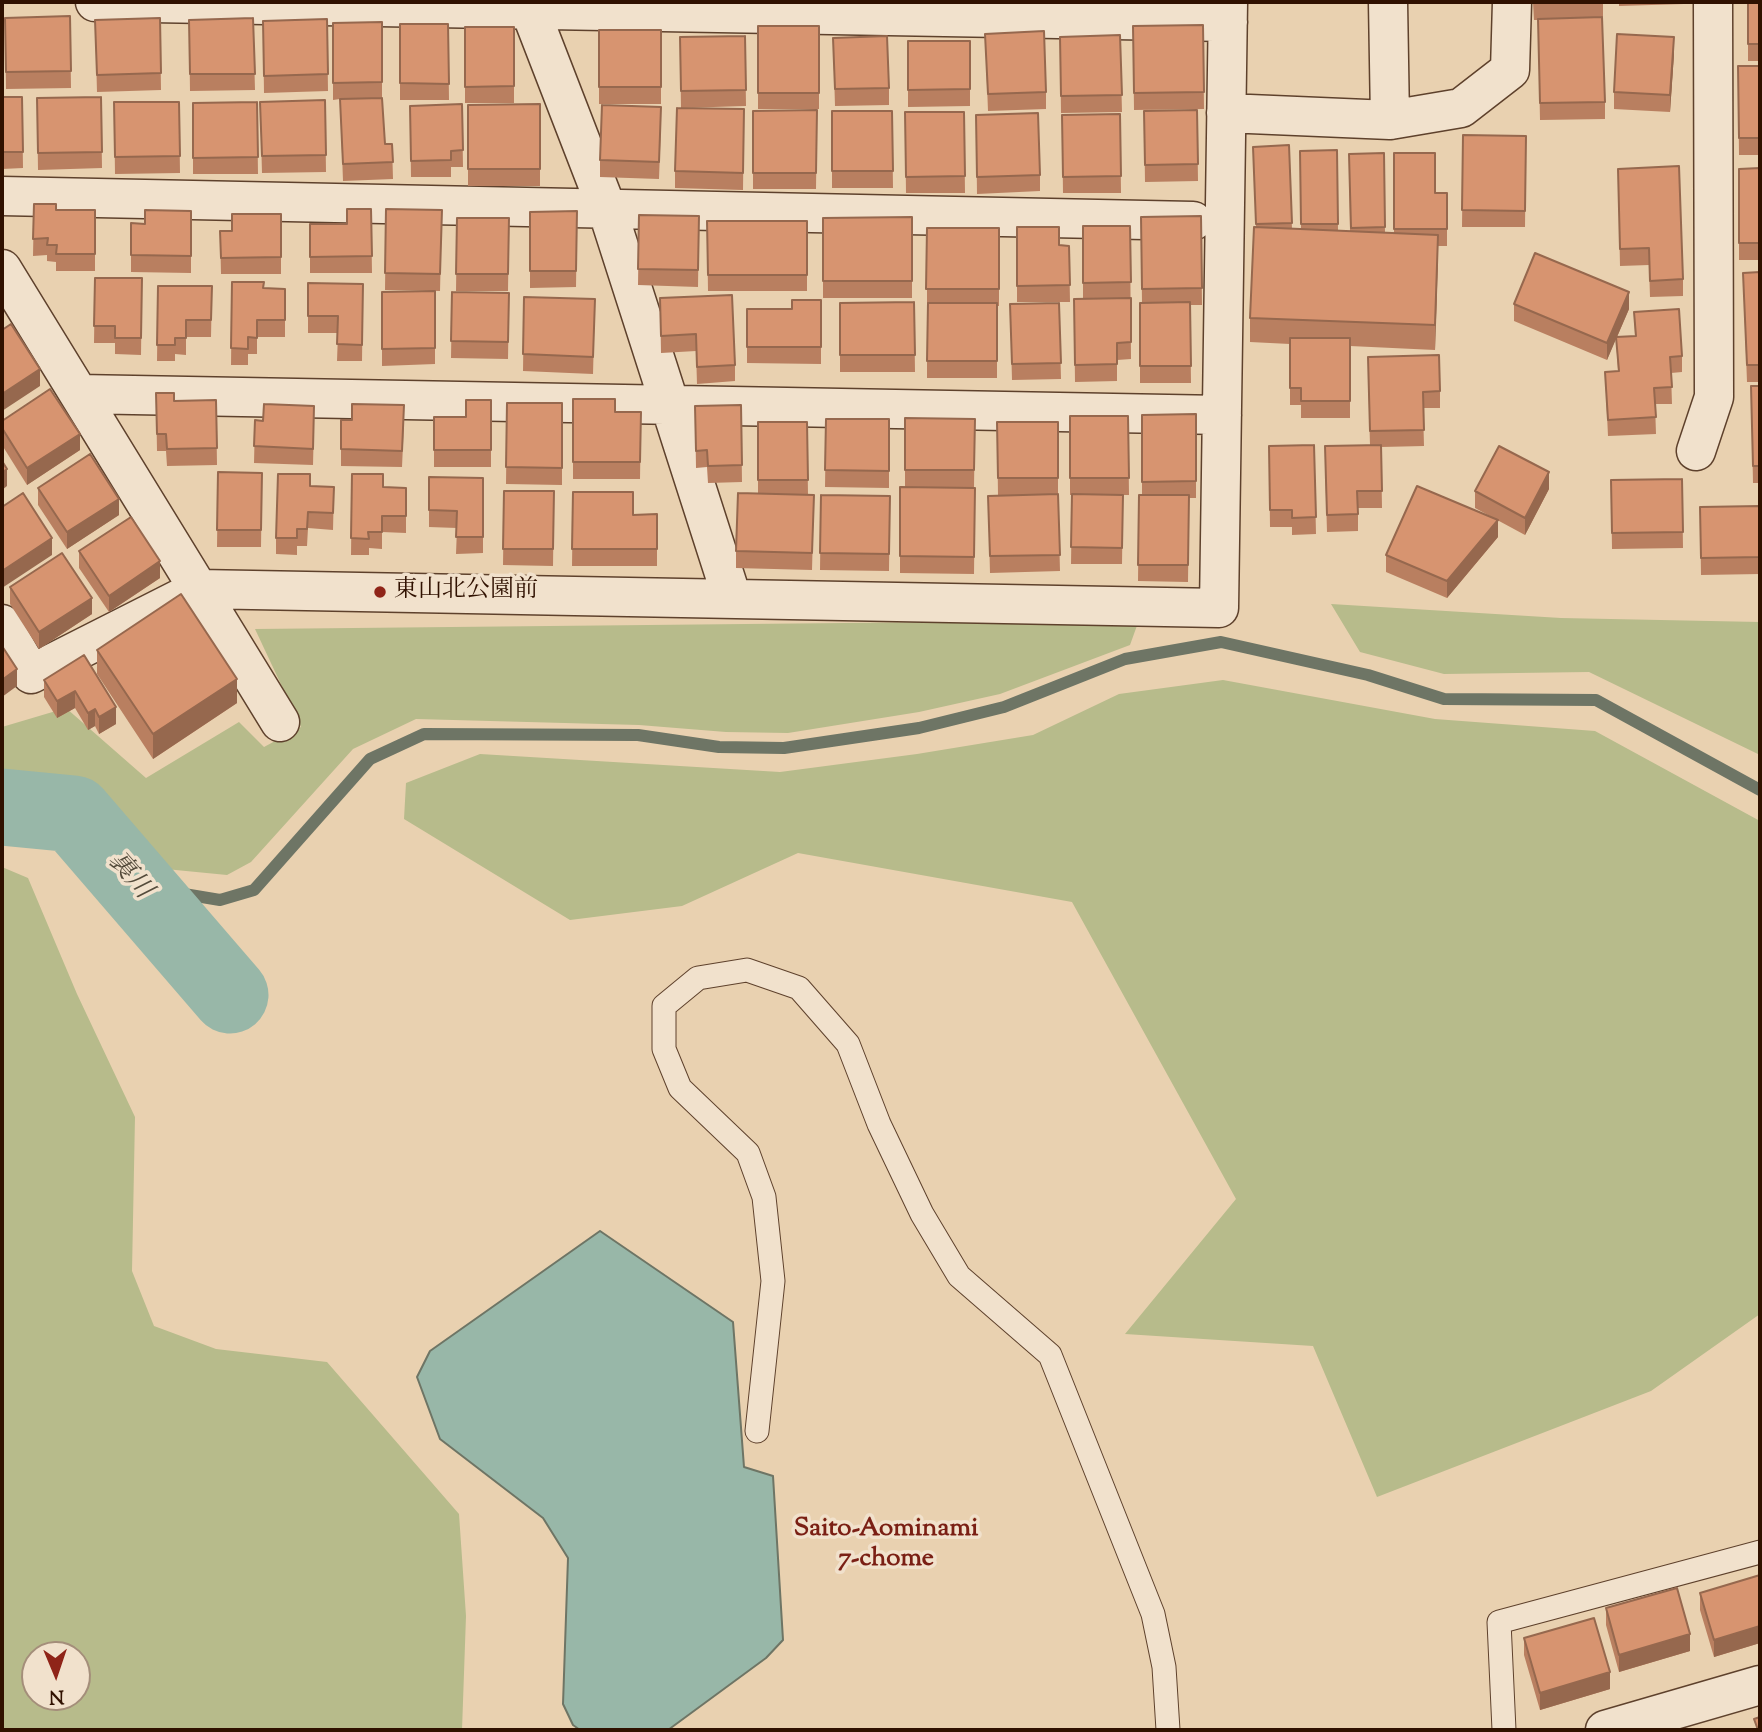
<!DOCTYPE html>
<html>
<head>
<meta charset="utf-8">
<style>
	body { margin:0 }
	#map { position:relative; width:1762px; height:1732px; overflow:hidden; background:#e9d1b0; font-family:"Sorts Mill Goudy",serif }
	canvas { display:block }
	.frame { position:absolute; inset:0; border:4px solid #301100; pointer-events:none }
	.north { position:absolute; left:21px; top:1641px; width:70px; height:70px; box-sizing:border-box; background:#f1e1cc; border:2px solid #a48e7a; border-radius:50%; rotate:178deg; font-size:19px; font-weight:700; line-height:28px; text-align:center; color:#301100 }
	.north::after { content:''; display:block; margin:auto; width:24px; height:32px; background:#8f2418; clip-path:polygon(50% 0,100% 100%,50% 72%,0 100%) }
</style>
</head>
<body>
<div id="map">
<canvas width="1762" height="1732"></canvas>
<div class="frame"></div>
<div class="north">N</div>
</div>
<script>
const ctx = document.querySelector('canvas').getContext('2d');
ctx.lineJoin = 'round';
function fill(path, color) {
  ctx.fillStyle = color;
  ctx.fill(path, 'evenodd');
}
function toPath(rows) {
  const path = new Path2D();
  for (const r of rows) {
    path.moveTo(r[0], r[1]);
    for (let i = 2; i < r.length; i += 2) path.lineTo(r[i], r[i + 1]);
  }
  return path;
}
function stroke(path, color, width, dash) {
  ctx.strokeStyle = color;
  ctx.lineWidth = width;
  ctx.lineCap = dash ? 'butt' : 'round';
  ctx.setLineDash(dash || []);
  ctx.stroke(path);
}
function write(font, color, halo, rows, align = 'center') {
  ctx.font = font + ' "Sorts Mill Goudy","Noto Serif JP",serif';
  ctx.lineWidth = 7;
  ctx.setLineDash([]);
  ctx.textBaseline = 'middle';
  ctx.strokeStyle = halo;
  ctx.fillStyle = color;
  for (const [text, x, y, turn = 0] of rows) {
    ctx.save();
    ctx.translate(x, y);
    ctx.rotate((+turn || 0) * Math.PI / 180);
    ctx.textAlign = isNaN(turn) ? turn : align;
    if (halo) ctx.strokeText(text, 0, 0);
    ctx.fillText(text, 0, 0);
    ctx.restore();
  }
}
fill(toPath([
	[1331,604,1561,618,1760,622,1760,755,1589,672,1444,674,1360,652],
	[1139,620,1130,645,1000,694,919,712,788,733,726,732,639,725,416,719,353,749,251,862,227,875,145,867,85,795,2,784,2,727,66,708,146,778,239,722,264,747,301,727,255,629],
	[1223,680,1435,719,1595,731,1760,821,1760,1314,1651,1391,1377,1497,1313,1346,1125,1334,1236,1199,1072,902,798,853,682,906,570,920,404,819,406,783,480,754,780,772,917,754,1033,735,1119,694],
	[2,867,28,878,77,994,135,1117,132,1271,154,1326,216,1349,327,1362,459,1514,466,1616,462,1730,2,1730],
	[35,1655,77,1655,77,1697,35,1697]
]), '#b7bb8b');
const water = toPath([
	[600,1231,733,1322,744,1467,773,1476,783,1640,766,1658,668,1730,580,1730,573,1725,563,1704,568,1558,543,1518,440,1439,417,1377,430,1351,600,1231]
]);
fill(water, '#98b7a8');
stroke(water, '#6e7565', 2);
stroke(toPath([
	[136,886,220,900,254,890,370,759,424,734,638,735,719,747,784,748,919,728,1004,707,1125,659,1221,642,1368,675,1444,699,1596,700,1760,790]
]), '#6e7565', 12);
stroke(toPath([
	[2,807,74,814,230,995]
]), '#98b7a8', 77);
const service = toPath([
	[757,1431,773,1281,764,1197,748,1153,680,1088,664,1049,664,1006,698,978,747,970,799,988,848,1044,879,1124,922,1214,959,1276,1050,1355,1153,1614,1164,1667,1168,1730],
	[1504,1730,1499,1622,1760,1552]
]);
const minor = toPath([
	[95,2,1228,22],
	[530,2,530,10,607,209,732,598],
	[1388,2,1390,120],
	[1226,113,1390,120,1461,108,1510,70,1512,2],
	[2,196,1193,221],
	[2,269,280,722],
	[79,394,1222,415],
	[1696,451,1714,397,1713,2],
	[2,624,31,674,199,589,1219,608,1228,2],
	[1605,1730,1760,1685]
]);
stroke(service, '#5e412c', 25);
stroke(minor, '#5e412c', 41);
stroke(service, '#f1e1cc', 23);
stroke(minor, '#f1e1cc', 38);
fill(toPath([
	[1533,2,1603,2,1603,17,1594,17,1605,102,1605,119,1540,120,1538,20,1534,20],
	[1619,2,1684,2,1684,4,1619,6],
	[1748,2,1760,2,1760,61,1748,61],
	[70,16,71,88,6,89,5,18],
	[160,18,161,90,97,92,95,20],
	[253,18,255,90,190,91,189,20],
	[327,19,328,91,264,93,263,21],
	[382,22,382,99,385,144,392,144,393,179,343,181,340,99,333,100,333,23],
	[400,24,448,24,449,100,400,100],
	[1203,25,1204,109,1134,110,1133,26],
	[758,26,819,26,819,109,758,109],
	[465,27,514,27,514,103,465,103],
	[599,30,661,30,661,104,599,104],
	[985,34,1046,92,1046,109,988,111],
	[1120,35,1122,112,1061,113,1060,37],
	[745,36,746,106,681,108,680,37],
	[833,38,889,88,889,105,835,106],
	[908,41,970,41,970,106,908,107],
	[1674,54,1670,112,1614,109,1614,92],
	[1738,66,1760,66,1760,155,1739,155],
	[2,97,22,97,23,168,2,169],
	[101,97,102,168,38,170,37,98],
	[325,100,326,172,262,173,260,102],
	[114,102,179,102,180,173,115,174],
	[257,102,258,174,193,174,193,103],
	[462,104,463,167,451,167,451,177,411,177,410,106],
	[540,104,540,186,468,186,468,105],
	[744,109,743,190,675,188,675,171],
	[817,110,816,189,753,189,753,111],
	[1197,110,1198,181,1145,182,1144,111],
	[832,111,892,111,893,188,832,188],
	[905,112,964,112,965,193,906,193],
	[1120,114,1121,193,1063,193,1062,115],
	[976,115,1040,175,1040,191,977,194],
	[661,124,659,179,600,177,600,160],
	[1463,135,1526,136,1525,227,1462,227],
	[1289,145,1292,229,1301,229,1300,151,1337,150,1338,231,1350,231,1349,154,1384,153,1385,233,1394,233,1394,153,1435,193,1447,193,1447,246,1438,246,1435,350,1350,346,1350,418,1301,418,1301,405,1290,405,1290,344,1250,342,1250,318,1256,227,1253,147],
	[1760,168,1760,260,1739,260,1739,169],
	[1618,169,1683,279,1683,296,1650,297,1649,265,1620,266],
	[34,204,56,210,95,210,95,271,56,271,56,262,47,261,47,255,33,256],
	[371,209,372,273,310,273,310,224,347,224],
	[386,209,442,210,440,291,385,290],
	[191,211,191,273,131,272,131,223,145,224],
	[577,211,576,287,530,288,530,212],
	[281,214,281,274,221,274,220,231,232,231],
	[639,215,699,216,698,287,638,285],
	[1201,216,1202,305,1190,305,1191,383,1140,383,1140,303,1142,303,1141,217],
	[912,217,912,298,823,298,823,218],
	[457,218,509,218,508,291,456,291],
	[707,221,807,221,807,291,708,291],
	[1083,226,1130,226,1131,359,1117,360,1117,381,1075,382,1074,299,1083,299],
	[1017,227,1059,245,1069,246,1070,302,1017,302],
	[927,228,999,228,999,306,997,306,997,378,927,378],
	[1760,272,1760,382,1747,382,1743,273],
	[95,278,142,278,141,355,115,354,115,343,94,343],
	[232,282,264,288,285,289,285,337,257,337,257,354,248,354,248,365,231,365],
	[308,283,363,284,362,361,337,361,338,333,308,333],
	[158,286,212,286,211,337,186,337,186,355,175,354,175,361,157,361],
	[435,291,435,364,382,366,382,292],
	[452,292,509,293,508,359,451,358],
	[524,297,595,299,593,374,523,371],
	[660,298,735,365,735,381,697,384,696,351,661,353],
	[821,300,821,364,747,363,747,309,792,309],
	[914,302,915,372,840,372,840,303],
	[1059,303,1061,379,1012,380,1010,304],
	[1514,304,1629,309,1617,337,1635,336,1634,312,1682,356,1682,372,1671,373,1672,404,1655,404,1656,434,1608,436,1605,372,1618,371,1616,338,1607,360,1514,321],
	[1368,374,1440,391,1440,408,1423,408,1424,446,1381,447,1382,508,1358,508,1358,531,1327,532,1325,463,1370,445],
	[1751,386,1760,386,1760,483,1753,483],
	[156,393,174,401,216,400,217,465,167,466,166,451,157,451],
	[573,399,615,412,641,412,640,479,573,479],
	[491,400,491,467,434,467,434,417,466,417],
	[507,403,562,403,562,485,506,484],
	[741,405,742,482,708,483,707,467,696,468,695,406],
	[1196,414,1196,498,1189,498,1188,582,1138,581,1139,495,1142,495,1142,415],
	[1070,416,1128,416,1129,495,1123,495,1122,564,1071,564,1072,495,1070,495],
	[905,418,975,419,974,487,923,487,975,488,974,574,900,573,900,487,905,487],
	[826,419,889,419,889,488,825,487],
	[255,420,314,423,313,465,254,463],
	[341,420,404,422,402,467,341,466],
	[2,421,80,450,27,485,2,445],
	[758,422,807,422,808,495,814,495,812,570,736,568,736,551,758,494],
	[997,422,1058,422,1058,495,1060,571,990,573,988,496,1036,495,998,495],
	[1314,445,1316,534,1292,535,1292,527,1270,527,1269,446],
	[218,472,262,473,261,547,217,547],
	[352,474,383,487,406,488,406,533,382,532,382,549,369,548,369,555,351,555],
	[429,477,483,478,483,553,456,554,457,528,429,527],
	[1682,479,1683,548,1612,549,1611,480],
	[310,486,334,487,333,530,308,528,307,546,297,546,297,555,276,554,276,538],
	[38,488,119,515,67,549,38,505],
	[1549,489,1525,535,1475,508,1475,491],
	[504,491,554,491,553,566,503,565],
	[573,492,633,515,657,514,657,566,572,566],
	[821,495,890,496,889,571,820,570],
	[1760,506,1760,574,1701,575,1700,507],
	[1498,537,1447,598,1386,572,1386,555],
	[79,551,160,578,109,612,79,568],
	[10,587,92,614,39,649,10,604],
	[97,650,237,703,153,759,97,674],
	[84,655,116,724,99,734,95,726,88,730,75,708,57,718,44,697,44,680],
	[1760,1575,1760,1643,1714,1657,1700,1610,1700,1593],
	[1606,1608,1690,1651,1619,1672,1606,1625],
	[1524,1638,1610,1689,1540,1710,1524,1655]
]), '#b97f60');
fill(toPath([
	[1674,37,1674,54,1670,112,1670,95],
	[1438,235,1438,259,1435,350,1435,325],
	[1629,292,1629,309,1607,360,1607,343],
	[40,369,40,386,2,411,2,394],
	[80,434,80,450,27,485,27,468],
	[7,469,7,486,2,490,2,473],
	[1549,472,1549,489,1525,535,1525,518],
	[119,499,119,515,67,549,67,532],
	[1498,520,1498,537,1447,598,1447,581],
	[52,538,52,555,2,588,2,571],
	[160,561,160,578,109,612,109,596],
	[92,598,92,614,39,649,39,632],
	[17,669,17,686,2,697,2,680],
	[237,679,237,703,153,759,153,734],
	[75,691,75,708,57,718,57,701],
	[116,707,116,724,99,734,99,717],
	[95,709,95,726,88,730,88,713],
	[1760,1626,1760,1643,1714,1657,1714,1640],
	[1690,1634,1690,1651,1619,1672,1619,1655],
	[1610,1672,1610,1689,1540,1710,1540,1693]
]), '#96684e');
const building = toPath([
	[1534,2,1571,2,1534,3,1534,2],
	[1748,2,1760,2,1760,44,1748,44,1748,2],
	[70,16,71,71,6,72,5,18,70,16],
	[1602,17,1605,102,1540,103,1538,19,1602,17],
	[160,18,161,73,97,75,95,20,160,18],
	[253,18,255,74,190,74,189,20,253,18],
	[327,19,328,74,264,76,263,21,327,19],
	[382,22,382,82,333,83,333,23,382,22],
	[400,24,448,24,449,84,400,83,400,24],
	[1203,25,1204,92,1134,93,1133,26,1203,25],
	[758,26,819,26,819,93,758,93,758,26],
	[465,27,514,27,514,86,465,87,465,27],
	[599,30,661,30,661,87,599,87,599,30],
	[1044,31,1046,92,988,94,985,34,1044,31],
	[1617,34,1674,37,1670,95,1614,92,1617,34],
	[1120,35,1122,95,1061,96,1060,37,1120,35],
	[745,36,746,90,681,91,680,37,745,36],
	[887,36,889,88,835,89,833,38,887,36],
	[908,41,970,41,970,89,908,90,908,41],
	[1738,66,1760,66,1760,138,1739,138,1738,66],
	[2,97,22,97,23,152,2,152,2,97],
	[101,97,102,152,38,153,37,98,101,97],
	[382,98,385,144,392,144,393,162,343,164,340,99,382,98],
	[325,100,326,155,262,156,260,102,325,100],
	[114,102,179,102,180,156,115,157,114,102],
	[257,102,258,157,193,158,193,103,257,102],
	[462,104,463,150,451,151,451,160,411,161,410,106,462,104],
	[540,104,540,169,468,169,468,105,540,104],
	[602,105,661,107,659,162,600,160,602,105],
	[677,108,744,109,743,173,675,171,677,108],
	[817,110,816,173,753,173,753,111,817,110],
	[1197,110,1198,164,1145,165,1144,111,1197,110],
	[832,111,892,111,893,171,832,171,832,111],
	[905,112,964,112,965,176,906,177,905,112],
	[1038,113,1040,175,977,177,976,115,1038,113],
	[1120,114,1121,176,1063,177,1062,115,1120,114],
	[1463,135,1526,136,1525,211,1462,210,1463,135],
	[1289,145,1292,223,1256,224,1253,147,1289,145],
	[1337,150,1338,224,1301,224,1300,151,1337,150],
	[1384,153,1385,227,1351,228,1349,154,1384,153],
	[1394,153,1435,153,1435,193,1447,193,1447,229,1394,229,1394,153],
	[1679,166,1683,279,1650,281,1649,248,1620,249,1618,169,1679,166],
	[1760,168,1760,243,1739,243,1739,169,1760,168],
	[34,204,56,204,56,210,95,210,95,254,56,254,57,245,47,245,48,238,33,239,34,204],
	[347,209,371,209,372,256,310,257,310,224,347,224,347,209],
	[386,209,442,210,440,274,385,273,386,209],
	[145,210,191,211,191,256,131,255,131,223,145,224,145,210],
	[577,211,576,271,530,271,530,212,577,211],
	[232,214,281,214,281,257,221,258,220,231,232,231,232,214],
	[639,215,699,216,698,270,638,269,639,215],
	[1201,216,1202,288,1142,289,1141,217,1201,216],
	[912,217,912,281,823,281,823,218,912,217],
	[457,218,509,218,508,274,456,274,457,218],
	[707,221,807,221,807,275,708,275,707,221],
	[1083,226,1130,226,1131,282,1083,283,1083,226],
	[1017,227,1059,227,1059,245,1069,246,1070,285,1017,286,1017,227],
	[1254,227,1438,235,1435,325,1250,318,1254,227],
	[927,228,999,228,999,289,926,289,927,228],
	[1535,253,1629,292,1607,343,1514,304,1535,253],
	[1760,272,1760,365,1747,365,1743,273,1760,272],
	[95,278,142,278,141,338,115,338,115,326,94,326,95,278],
	[232,282,264,282,263,288,285,289,285,320,257,320,257,338,248,337,248,349,231,348,232,282],
	[308,283,363,284,362,345,337,344,338,316,308,316,308,283],
	[158,286,212,286,211,320,186,320,186,338,175,338,175,345,157,345,158,286],
	[435,291,435,348,382,349,382,292,435,291],
	[452,292,509,293,508,342,451,341,452,292],
	[732,295,735,365,697,367,696,334,661,336,660,298,732,295],
	[524,297,595,299,593,357,523,354,524,297],
	[1131,298,1131,342,1117,343,1117,364,1075,365,1074,299,1131,298],
	[792,300,821,300,821,347,747,347,747,309,792,309,792,300],
	[914,302,915,355,840,355,840,303,914,302],
	[1190,302,1191,366,1140,366,1140,303,1190,302],
	[928,303,997,303,997,361,927,361,928,303],
	[1059,303,1061,363,1012,364,1010,304,1059,303],
	[1679,309,1682,356,1670,357,1672,387,1654,388,1656,417,1608,420,1605,372,1619,371,1616,337,1636,336,1634,312,1679,309],
	[11,324,40,369,2,394,2,330,11,324],
	[1290,338,1350,338,1350,401,1301,401,1301,388,1290,388,1290,338],
	[1439,355,1440,391,1423,392,1424,430,1370,431,1368,357,1439,355],
	[1751,386,1760,386,1760,466,1753,466,1751,386],
	[50,389,80,434,27,468,2,428,2,421,50,389],
	[156,393,174,393,174,401,216,400,217,448,167,449,166,434,157,434,156,393],
	[573,399,615,399,615,412,641,412,640,462,573,462,573,399],
	[466,400,491,400,491,450,434,450,434,417,466,417,466,400],
	[507,403,562,403,562,468,506,467,507,403],
	[264,404,314,406,313,449,254,446,255,420,263,421,264,404],
	[352,404,404,405,402,451,341,449,341,420,352,420,352,404],
	[741,405,742,465,708,466,707,450,696,451,695,406,741,405],
	[1196,414,1196,481,1142,482,1142,415,1196,414],
	[1070,416,1128,416,1129,478,1070,478,1070,416],
	[905,418,975,419,974,470,905,470,905,418],
	[826,419,889,419,889,471,825,470,826,419],
	[758,422,807,422,808,480,758,480,758,422],
	[997,422,1058,422,1058,478,998,478,997,422],
	[1314,445,1316,517,1292,518,1292,510,1270,510,1269,446,1314,445],
	[1381,445,1382,491,1357,491,1358,514,1327,515,1325,446,1381,445],
	[1499,446,1549,472,1525,518,1475,491,1499,446],
	[90,454,119,499,67,532,38,488,90,454],
	[2,461,7,469,2,473,2,461],
	[218,472,262,473,261,530,217,530,218,472],
	[278,474,310,474,310,486,334,487,333,513,308,512,307,529,297,529,297,538,276,538,278,474],
	[352,474,383,474,383,487,406,488,406,516,382,516,382,532,368,532,369,539,351,538,352,474],
	[429,477,483,478,483,537,456,537,457,511,429,510,429,477],
	[1682,479,1683,532,1612,533,1611,480,1682,479],
	[1417,486,1498,520,1447,581,1386,555,1417,486],
	[900,487,975,488,974,557,900,556,900,487],
	[504,491,554,491,553,549,503,549,504,491],
	[573,492,633,492,633,515,657,514,657,549,572,549,573,492],
	[23,493,52,538,2,571,2,507,23,493],
	[738,493,814,495,812,553,736,551,738,493],
	[1058,494,1060,555,990,556,988,496,1058,494],
	[1072,494,1123,495,1122,548,1071,547,1072,494],
	[821,495,890,496,889,554,820,553,821,495],
	[1139,495,1189,495,1188,565,1138,565,1139,495],
	[1760,506,1760,557,1701,558,1700,507,1760,506],
	[131,517,160,561,109,596,79,551,131,517],
	[62,553,92,598,39,632,10,587,62,553],
	[181,594,237,679,153,734,97,650,181,594],
	[2,646,17,669,2,680,2,646],
	[84,655,116,707,99,717,95,709,88,713,75,691,57,701,44,680,84,655],
	[1760,1575,1760,1626,1714,1640,1700,1593,1760,1575],
	[1677,1588,1690,1634,1619,1655,1606,1608,1677,1588],
	[1594,1618,1610,1672,1540,1693,1524,1638,1594,1618],
	[1760,1717,1760,1730,1758,1730,1754,1719,1760,1717]
]);
fill(building, '#d79470');
stroke(building, '#96684e', 2);
for (const [x, y, r, color] of [
	[380,592,7,"#8f2418"]
]) {
  const dot = new Path2D();
  dot.arc(x, y, r, 0, 2 * Math.PI);
  ctx.fillStyle = color;
  ctx.fill(dot);
  stroke(dot, '#f1e1cc', 2.5);
}
write('24px', '#301100', '#f1e1cc', [
	["東山北公園前",394,592]
], 'left');
write('italic 26px', '#544b3b', '#f1e1cc', [
	["裏川",128,877,49]
]);
write('bold 26px', '#7a1f14', '#f1e1cc', [
	["Saito-Aominami",886,1531],
	["7-chome",886,1561]
]);
</script>
</body>
</html>
